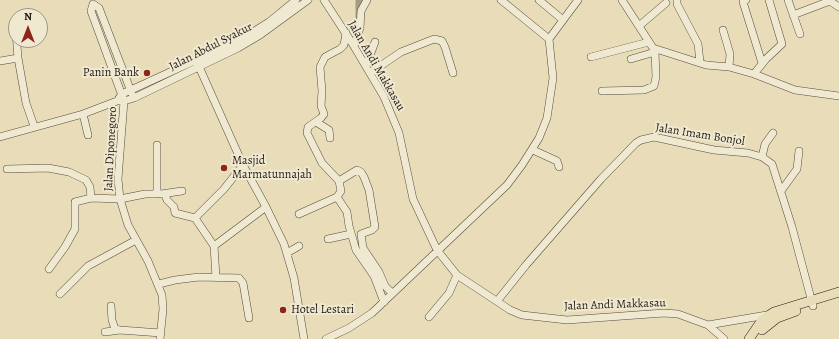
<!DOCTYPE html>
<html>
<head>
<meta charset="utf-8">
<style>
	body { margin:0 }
	#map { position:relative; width:839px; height:339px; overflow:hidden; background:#e8ddb8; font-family:Alegreya,serif }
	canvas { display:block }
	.north { position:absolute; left:8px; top:8px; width:40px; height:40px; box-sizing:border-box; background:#f0e9d1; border:1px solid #9e9685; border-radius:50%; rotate:0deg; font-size:11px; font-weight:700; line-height:16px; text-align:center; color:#241a14 }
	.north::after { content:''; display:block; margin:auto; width:14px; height:18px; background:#8f2418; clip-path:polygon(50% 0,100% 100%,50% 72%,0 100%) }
</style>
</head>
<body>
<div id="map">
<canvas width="839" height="339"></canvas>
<div class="north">N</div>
</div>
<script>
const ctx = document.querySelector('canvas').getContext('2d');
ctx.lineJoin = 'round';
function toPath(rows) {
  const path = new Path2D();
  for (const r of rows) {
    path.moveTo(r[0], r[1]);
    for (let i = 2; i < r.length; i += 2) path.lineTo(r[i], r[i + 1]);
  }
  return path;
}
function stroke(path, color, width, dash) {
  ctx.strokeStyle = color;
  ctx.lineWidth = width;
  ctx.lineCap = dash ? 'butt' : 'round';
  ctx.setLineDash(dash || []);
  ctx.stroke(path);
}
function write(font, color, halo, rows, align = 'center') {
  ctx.font = font + ' Alegreya,serif';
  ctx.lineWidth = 4;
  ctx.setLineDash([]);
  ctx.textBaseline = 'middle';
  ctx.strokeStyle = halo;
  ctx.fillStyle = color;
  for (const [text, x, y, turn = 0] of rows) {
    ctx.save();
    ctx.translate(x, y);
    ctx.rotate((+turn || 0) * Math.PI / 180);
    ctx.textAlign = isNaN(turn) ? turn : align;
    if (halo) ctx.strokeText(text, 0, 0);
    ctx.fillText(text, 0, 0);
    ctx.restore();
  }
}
stroke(toPath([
	[360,0,360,16]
]), '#a59b80', 9);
const minor = toPath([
	[324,0,352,43,384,97,399,133,413,199,437,250,457,275,510,310,522,315,567,320,664,313,678,314,708,325,724,339],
	[501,0,549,39],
	[539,0,563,20],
	[622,0,653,48,706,65,729,67],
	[677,0,677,4,698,44,700,62],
	[746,0,743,2,762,63],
	[769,0,782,44,766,59,754,74,795,90,839,96],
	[788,0,800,34],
	[93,4,91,11,124,101,118,179,120,199,128,225,148,261,162,295,163,309,160,339],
	[93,4,99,8,132,94],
	[793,15,830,1,839,7],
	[40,24,41,23],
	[639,26,666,3],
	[723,30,730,54,729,67,754,74],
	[16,33,18,58],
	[346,33,344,45,340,49,325,57,320,67,322,91,321,106,324,114,321,118,308,127,307,133,322,163,339,181,341,191,337,197,347,212,349,226,356,250,374,276,384,302],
	[354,46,360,28,361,11,367,0],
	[591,57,649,42],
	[631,59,655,52],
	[196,60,243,165,266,207,284,244,294,278,304,339],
	[0,61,18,58,26,103,34,126],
	[366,66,375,42],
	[370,73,401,52,434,39,442,41,445,47,453,73],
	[602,91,644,90,654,86,656,77,655,52,653,48],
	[119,98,122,94,131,90,242,39,269,22,296,0],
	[83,114,88,135],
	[316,122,329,130,330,138],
	[0,137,83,114,117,101,124,101,134,98,238,48,260,35,308,0],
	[533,150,557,161,559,167],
	[762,157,765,144,773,133],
	[7,169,48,168,69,172,86,180,90,187,91,198],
	[339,181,357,170,361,172,364,177,369,190,375,227,372,230,361,234,363,248,379,272,385,286,392,293],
	[781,191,797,169,799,151],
	[161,194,182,191],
	[165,194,167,200,174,207,175,213,195,218],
	[299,214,337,197],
	[328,239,351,234],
	[214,246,266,207],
	[287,253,299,246],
	[49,269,65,247,75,229,75,202,91,198,120,199,145,194,157,194,157,145],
	[216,277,214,246,195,218,224,189,243,165],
	[159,284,175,280,199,277,239,278,243,283,249,318],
	[60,294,88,266,136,240],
	[498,300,526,265,601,179,636,143,641,140,654,137,714,150,748,153,762,157,772,164,792,227,813,306],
	[111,306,112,320,115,329,120,330],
	[429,317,449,293,457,275],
	[708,325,767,315],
	[105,332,120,330,161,333],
	[326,339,349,328,372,313,507,185,522,165,539,138,547,118,553,78,549,39,578,0]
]);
const major = toPath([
	[762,330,777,318,796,311],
	[749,339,762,320,774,312,839,292]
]);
stroke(minor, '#554b3d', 8);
stroke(major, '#241a14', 10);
stroke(minor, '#f0e9d1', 7);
stroke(major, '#e8ddb8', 9);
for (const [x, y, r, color] of [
	[147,73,4,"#8f2418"],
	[224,168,4,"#8f2418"],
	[283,310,4,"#8f2418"]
]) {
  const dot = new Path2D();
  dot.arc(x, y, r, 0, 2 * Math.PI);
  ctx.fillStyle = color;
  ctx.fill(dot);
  stroke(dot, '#f0e9d1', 1.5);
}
write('12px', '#241a14', '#f0e9d1', [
	["Jalan Abdul Syakur",211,47,-27],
	["Jalan Andi Makkasau",376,66,60],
	["Jalan Imam Bonjol",700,135,9],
	["Jalan Diponegoro",111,149,-87],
	["Jalan Andi Makkasau",615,305,-2]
]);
write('12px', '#241a14', '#f0e9d1', [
	["Panin Bank",139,73,"right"],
	["Masjid",232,161],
	["Marmatunnajah",232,175],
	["Hotel Lestari",291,310]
], 'left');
</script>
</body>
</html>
